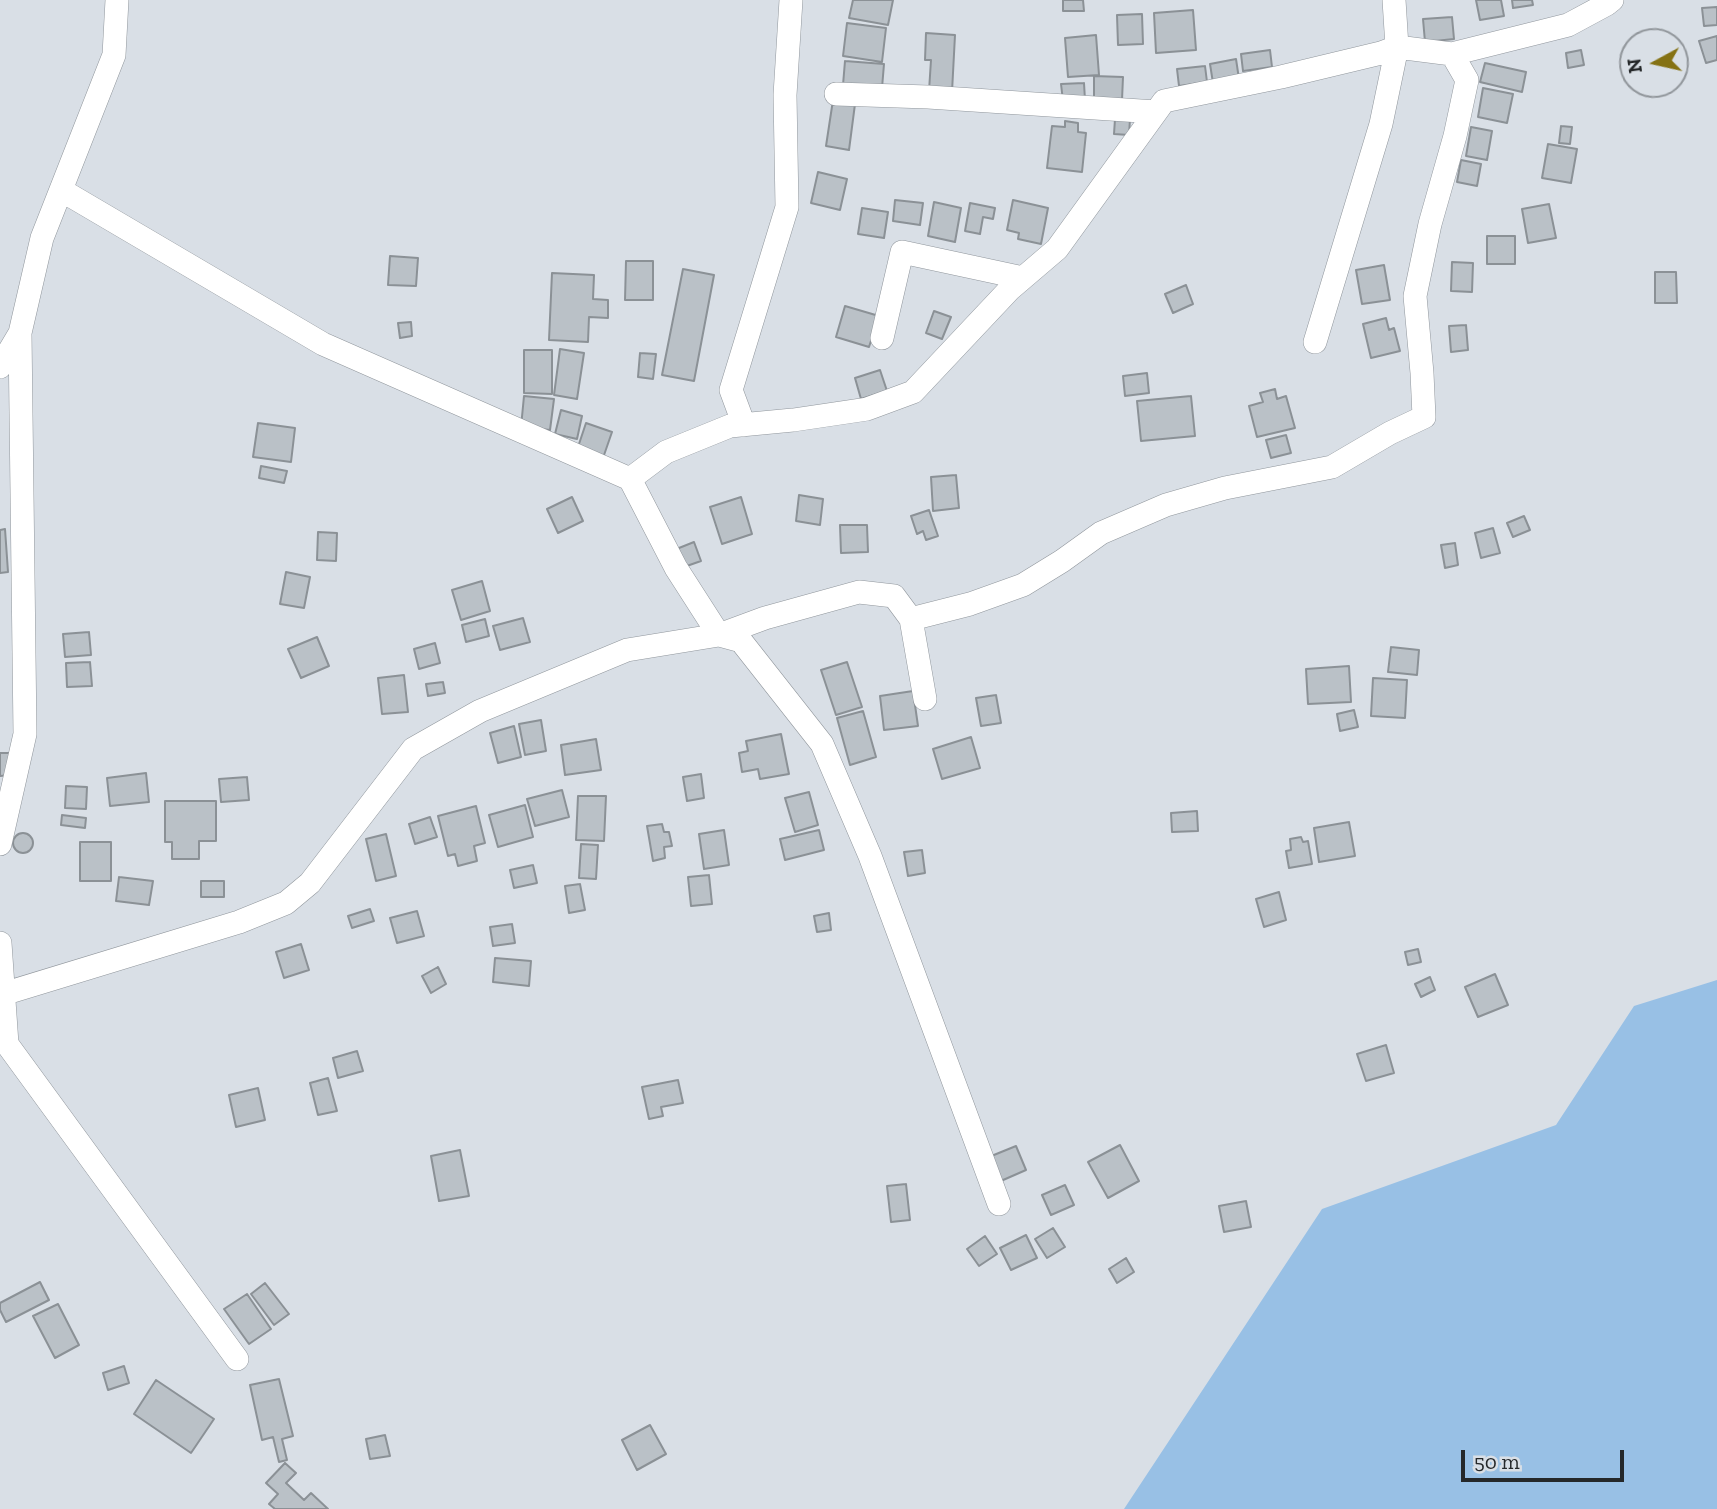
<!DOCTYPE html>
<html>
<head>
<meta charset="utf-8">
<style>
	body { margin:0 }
	#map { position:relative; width:1717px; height:1509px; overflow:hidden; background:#d9dfe6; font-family:"Zilla Slab",serif }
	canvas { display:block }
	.north { position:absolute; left:1619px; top:28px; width:70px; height:70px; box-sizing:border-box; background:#d9dfe6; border:2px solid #91969b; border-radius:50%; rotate:262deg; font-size:19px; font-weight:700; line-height:28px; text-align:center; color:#25282a }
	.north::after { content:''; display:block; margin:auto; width:24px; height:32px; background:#857214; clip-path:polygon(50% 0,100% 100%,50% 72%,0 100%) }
	.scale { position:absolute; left:1461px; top:1450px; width:163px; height:32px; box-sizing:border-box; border:4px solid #25282a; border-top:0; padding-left:9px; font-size:21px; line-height:24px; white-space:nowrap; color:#25282a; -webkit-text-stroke:5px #d9dfe6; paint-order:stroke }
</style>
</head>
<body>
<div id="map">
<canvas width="1717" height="1509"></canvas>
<div class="north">N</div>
<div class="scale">50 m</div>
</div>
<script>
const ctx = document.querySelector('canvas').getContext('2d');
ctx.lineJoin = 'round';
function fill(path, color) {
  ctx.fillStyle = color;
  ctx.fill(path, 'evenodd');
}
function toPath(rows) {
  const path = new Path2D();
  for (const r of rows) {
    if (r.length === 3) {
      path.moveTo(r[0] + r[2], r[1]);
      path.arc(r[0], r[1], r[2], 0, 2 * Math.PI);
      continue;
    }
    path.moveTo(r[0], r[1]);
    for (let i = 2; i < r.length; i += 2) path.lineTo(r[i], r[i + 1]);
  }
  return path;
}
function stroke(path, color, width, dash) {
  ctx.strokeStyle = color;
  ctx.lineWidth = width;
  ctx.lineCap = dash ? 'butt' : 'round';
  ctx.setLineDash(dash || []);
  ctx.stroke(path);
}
fill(toPath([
	[1717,980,1717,1509,1124,1509,1322,1209,1556,1125,1634,1006]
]), '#98c0e5');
const building = toPath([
	[853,0,893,0,888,25,849,18,853,0],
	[1063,0,1083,0,1084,11,1063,11,1063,0],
	[1476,0,1501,0,1504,16,1480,20,1476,0],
	[1512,0,1532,0,1533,5,1513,8,1512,0],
	[1717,7,1717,25,1704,26,1702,8,1717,7],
	[1193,10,1196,50,1156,53,1154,13,1193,10],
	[1142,14,1143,44,1118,45,1117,15,1142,14],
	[1452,17,1454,39,1425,42,1423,19,1452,17],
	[847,23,886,28,882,62,843,56,847,23],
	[926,33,955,35,952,92,929,91,931,60,925,60,926,33],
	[1096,35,1099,75,1068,77,1065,38,1096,35],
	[1717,36,1717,60,1706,63,1699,41,1717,36],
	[1270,50,1272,67,1243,71,1241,54,1270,50],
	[1581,50,1584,65,1568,68,1566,53,1581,50],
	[1236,59,1239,79,1213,83,1210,64,1236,59],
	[845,61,884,64,882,88,843,85,845,61],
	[1485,63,1526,72,1522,92,1480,82,1485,63],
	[1205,66,1207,82,1179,86,1177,69,1205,66],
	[1094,76,1123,77,1122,100,1094,99,1094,76],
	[1084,83,1085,100,1063,101,1061,84,1084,83],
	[1483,88,1513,94,1507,123,1478,117,1483,88],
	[833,100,855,104,849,150,826,146,833,100],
	[1115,119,1130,119,1129,135,1114,134,1115,119],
	[1065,121,1078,123,1078,132,1086,133,1082,172,1047,168,1052,126,1065,127,1065,121],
	[1561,126,1572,127,1570,144,1559,143,1561,126],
	[1471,127,1492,131,1487,160,1466,156,1471,127],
	[1548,144,1577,149,1571,183,1542,178,1548,144],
	[1461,160,1481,164,1477,186,1457,182,1461,160],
	[818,172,847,179,840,210,811,203,818,172],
	[895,200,923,203,920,225,893,221,895,200],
	[1013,200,1048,208,1041,244,1018,239,1019,233,1007,230,1013,200],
	[934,202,961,208,955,242,928,236,934,202],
	[970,203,995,208,993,219,983,217,980,234,965,231,970,203],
	[1549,204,1556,238,1528,243,1522,209,1549,204],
	[862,208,888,212,884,238,858,234,862,208],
	[1487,236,1515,236,1515,264,1487,264,1487,236],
	[390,256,418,258,416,286,388,285,390,256],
	[626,261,653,261,653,300,625,300,626,261],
	[1452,262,1473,263,1472,292,1451,291,1452,262],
	[1384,265,1390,300,1362,304,1356,270,1384,265],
	[683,269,714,275,694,381,662,375,683,269],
	[1655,272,1676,272,1677,303,1655,303,1655,272],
	[552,273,594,275,593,299,608,300,608,318,589,317,588,342,549,340,552,273],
	[1186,285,1193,304,1173,313,1165,294,1186,285],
	[845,306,879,316,869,347,836,337,845,306],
	[934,311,951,317,942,339,926,333,934,311],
	[1386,318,1389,330,1394,328,1400,351,1371,358,1363,324,1386,318],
	[411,322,412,336,400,338,398,323,411,322],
	[1466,325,1468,350,1451,352,1449,326,1466,325],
	[560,349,584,353,577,399,554,395,560,349],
	[524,350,552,350,552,394,524,393,524,350],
	[640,353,656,354,653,379,638,377,640,353],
	[880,370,887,391,861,399,855,378,880,370],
	[1147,373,1149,393,1125,396,1123,376,1147,373],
	[1275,389,1277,399,1286,396,1295,428,1257,437,1249,406,1263,402,1260,393,1275,389],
	[524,396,554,399,550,430,521,427,524,396],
	[1191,396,1195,436,1141,441,1137,401,1191,396],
	[561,410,582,416,577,439,555,434,561,410],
	[258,423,295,428,291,462,253,457,258,423],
	[586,423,612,432,603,458,577,450,586,423],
	[1286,435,1291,453,1271,458,1266,440,1286,435],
	[261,466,287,471,284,483,259,478,261,466],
	[956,475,959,508,933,511,931,477,956,475],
	[799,495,823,499,820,525,796,521,799,495],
	[572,497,583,521,558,533,547,509,572,497],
	[741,497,752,534,722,544,710,507,741,497],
	[929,510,938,536,926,540,923,531,917,534,911,516,929,510],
	[1524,516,1530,530,1513,537,1507,523,1524,516],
	[840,525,867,525,868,552,841,553,840,525],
	[1493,528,1500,553,1481,558,1475,533,1493,528],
	[5,529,8,572,0,573,0,530,5,529],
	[318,532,337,533,336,561,317,560,318,532],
	[694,542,701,561,681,568,674,550,694,542],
	[1455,543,1458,565,1445,568,1441,545,1455,543],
	[286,572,310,577,304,608,280,604,286,572],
	[482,581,490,611,461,620,452,590,482,581],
	[523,618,530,642,500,650,493,626,523,618],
	[485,619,489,636,466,642,462,625,485,619],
	[89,632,91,655,65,657,63,634,89,632],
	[317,637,329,666,301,678,288,649,317,637],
	[435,643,440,663,419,669,414,649,435,643],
	[1391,647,1419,650,1417,675,1388,672,1391,647],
	[90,662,92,686,67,687,66,663,90,662],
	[847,662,862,707,836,715,821,670,847,662],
	[1349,666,1351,702,1308,704,1306,669,1349,666],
	[404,675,408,712,382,714,378,678,404,675],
	[1373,678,1407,680,1405,718,1371,716,1373,678],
	[443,682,445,693,428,696,426,684,443,682],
	[913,691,918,726,884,730,880,696,913,691],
	[996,695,1001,723,981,726,976,698,996,695],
	[1354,710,1358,727,1340,731,1337,714,1354,710],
	[863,711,876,757,850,765,837,718,863,711],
	[541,720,546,751,525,755,519,724,541,720],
	[514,726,521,757,498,763,490,733,514,726],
	[781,734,789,774,760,779,758,769,742,772,739,753,748,751,746,741,781,734],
	[971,737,980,768,942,779,933,749,971,737],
	[596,739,601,770,565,775,561,745,596,739],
	[0,753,9,753,11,775,0,776,0,753],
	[146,773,149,802,110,806,107,778,146,773],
	[701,774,704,798,687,801,683,777,701,774],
	[247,777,249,800,221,802,219,779,247,777],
	[66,786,87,787,86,809,65,808,66,786],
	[562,790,569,817,535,826,527,799,562,790],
	[809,792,818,825,795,832,785,798,809,792],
	[578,796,606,796,604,841,576,840,578,796],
	[165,801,216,801,216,841,199,841,199,859,172,859,172,842,165,842,165,801],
	[525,805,533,837,498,847,489,815,525,805],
	[476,806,485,843,474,846,477,861,458,866,455,854,448,856,438,816,476,806],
	[1197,811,1198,831,1172,832,1171,813,1197,811],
	[62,815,86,818,85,828,61,825,62,815],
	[430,817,437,837,415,844,409,824,430,817],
	[1349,822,1355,856,1319,862,1314,828,1349,822],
	[662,824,664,832,669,832,672,846,664,847,665,858,653,861,647,826,662,824],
	[724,830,729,865,704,869,699,834,724,830],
	[819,830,824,850,785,860,780,839,819,830],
	[23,843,10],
	[386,834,396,876,376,881,366,839,386,834],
	[1301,837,1303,842,1308,841,1312,864,1289,868,1286,851,1291,850,1290,839,1301,837],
	[80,842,111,842,111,881,80,881,80,842],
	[581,844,598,845,596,879,579,878,581,844],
	[922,850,925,873,908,876,904,852,922,850],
	[533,865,537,883,514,888,510,870,533,865],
	[709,875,712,904,691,906,688,877,709,875],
	[119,877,153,881,149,905,116,901,119,877],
	[201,881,224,881,224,897,201,897,201,881],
	[580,884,585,910,569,913,565,886,580,884],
	[1279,892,1286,920,1264,927,1256,899,1279,892],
	[370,909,374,921,352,928,348,916,370,909],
	[417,911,424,936,397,943,390,918,417,911],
	[829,913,831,930,817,932,814,916,829,913],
	[512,924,515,943,493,946,490,927,512,924],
	[301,944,309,970,284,978,276,952,301,944],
	[1418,949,1421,962,1408,965,1405,952,1418,949],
	[495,958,531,961,529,986,493,982,495,958],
	[438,967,446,984,431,993,422,976,438,967],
	[1495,974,1508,1005,1478,1017,1465,987,1495,974],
	[1430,977,1435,990,1421,997,1415,984,1430,977],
	[1386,1045,1394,1073,1366,1081,1357,1054,1386,1045],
	[357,1051,363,1071,338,1078,333,1058,357,1051],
	[328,1078,337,1111,318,1115,310,1083,328,1078],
	[678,1080,683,1103,661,1107,663,1116,649,1119,642,1087,678,1080],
	[258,1088,265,1120,236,1127,229,1095,258,1088],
	[1120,1145,1139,1181,1108,1198,1088,1162,1120,1145],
	[1016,1146,1026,1170,994,1184,984,1159,1016,1146],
	[460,1150,469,1196,439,1201,431,1156,460,1150],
	[906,1184,910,1220,891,1222,887,1186,906,1184],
	[1065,1185,1074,1205,1051,1215,1042,1195,1065,1185],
	[1246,1201,1251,1227,1224,1232,1219,1206,1246,1201],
	[1053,1228,1065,1247,1047,1258,1035,1239,1053,1228],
	[1026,1235,1037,1258,1011,1270,1000,1248,1026,1235],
	[985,1236,997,1254,979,1266,967,1249,985,1236],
	[1126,1258,1134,1272,1117,1283,1109,1269,1126,1258],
	[40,1282,49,1300,6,1322,0,1310,0,1303,40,1282],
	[265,1283,289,1314,274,1325,251,1294,265,1283],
	[247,1294,271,1329,249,1344,224,1309,247,1294],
	[58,1304,79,1345,55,1358,33,1316,58,1304],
	[124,1366,129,1383,108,1390,103,1373,124,1366],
	[279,1379,293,1436,282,1439,287,1460,279,1462,273,1437,262,1440,250,1385,279,1379],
	[156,1380,214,1419,191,1453,134,1414,156,1380],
	[650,1425,666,1454,637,1470,622,1440,650,1425],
	[385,1435,390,1456,370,1459,366,1439,385,1435],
	[285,1463,296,1473,286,1483,304,1500,311,1493,328,1509,275,1509,269,1504,278,1494,266,1483,285,1463]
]);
fill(building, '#bac1c7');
stroke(building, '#8b9196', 2);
const minor = toPath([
	[836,94,928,97,1156,112],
	[61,190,323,344,630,479,676,568,719,635,741,641,822,744,870,856,999,1204],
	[882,338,902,252,1023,278],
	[1315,342,1381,124,1397,47,1452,54,1568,25,1607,4,1612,0],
	[0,367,20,333],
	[744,425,731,390,787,207,785,95,791,0],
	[630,479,666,452,730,426,793,420,867,409,913,392,1009,290,1057,249,1164,101,1281,77,1381,53,1397,47,1394,0],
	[911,619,970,604,1023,585,1062,561,1101,533,1166,505,1225,488,1332,467,1390,433,1424,417,1422,373,1415,296,1430,224,1455,136,1467,80,1452,54],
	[0,844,25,734,20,333,42,238,114,55,117,0],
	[0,943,7,1044,237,1359],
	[3,994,239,922,286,903,310,883,413,749,480,711,627,650,719,635,765,618,859,592,894,596,911,619,925,699]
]);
stroke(minor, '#90969c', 24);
stroke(minor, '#fff', 23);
</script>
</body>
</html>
